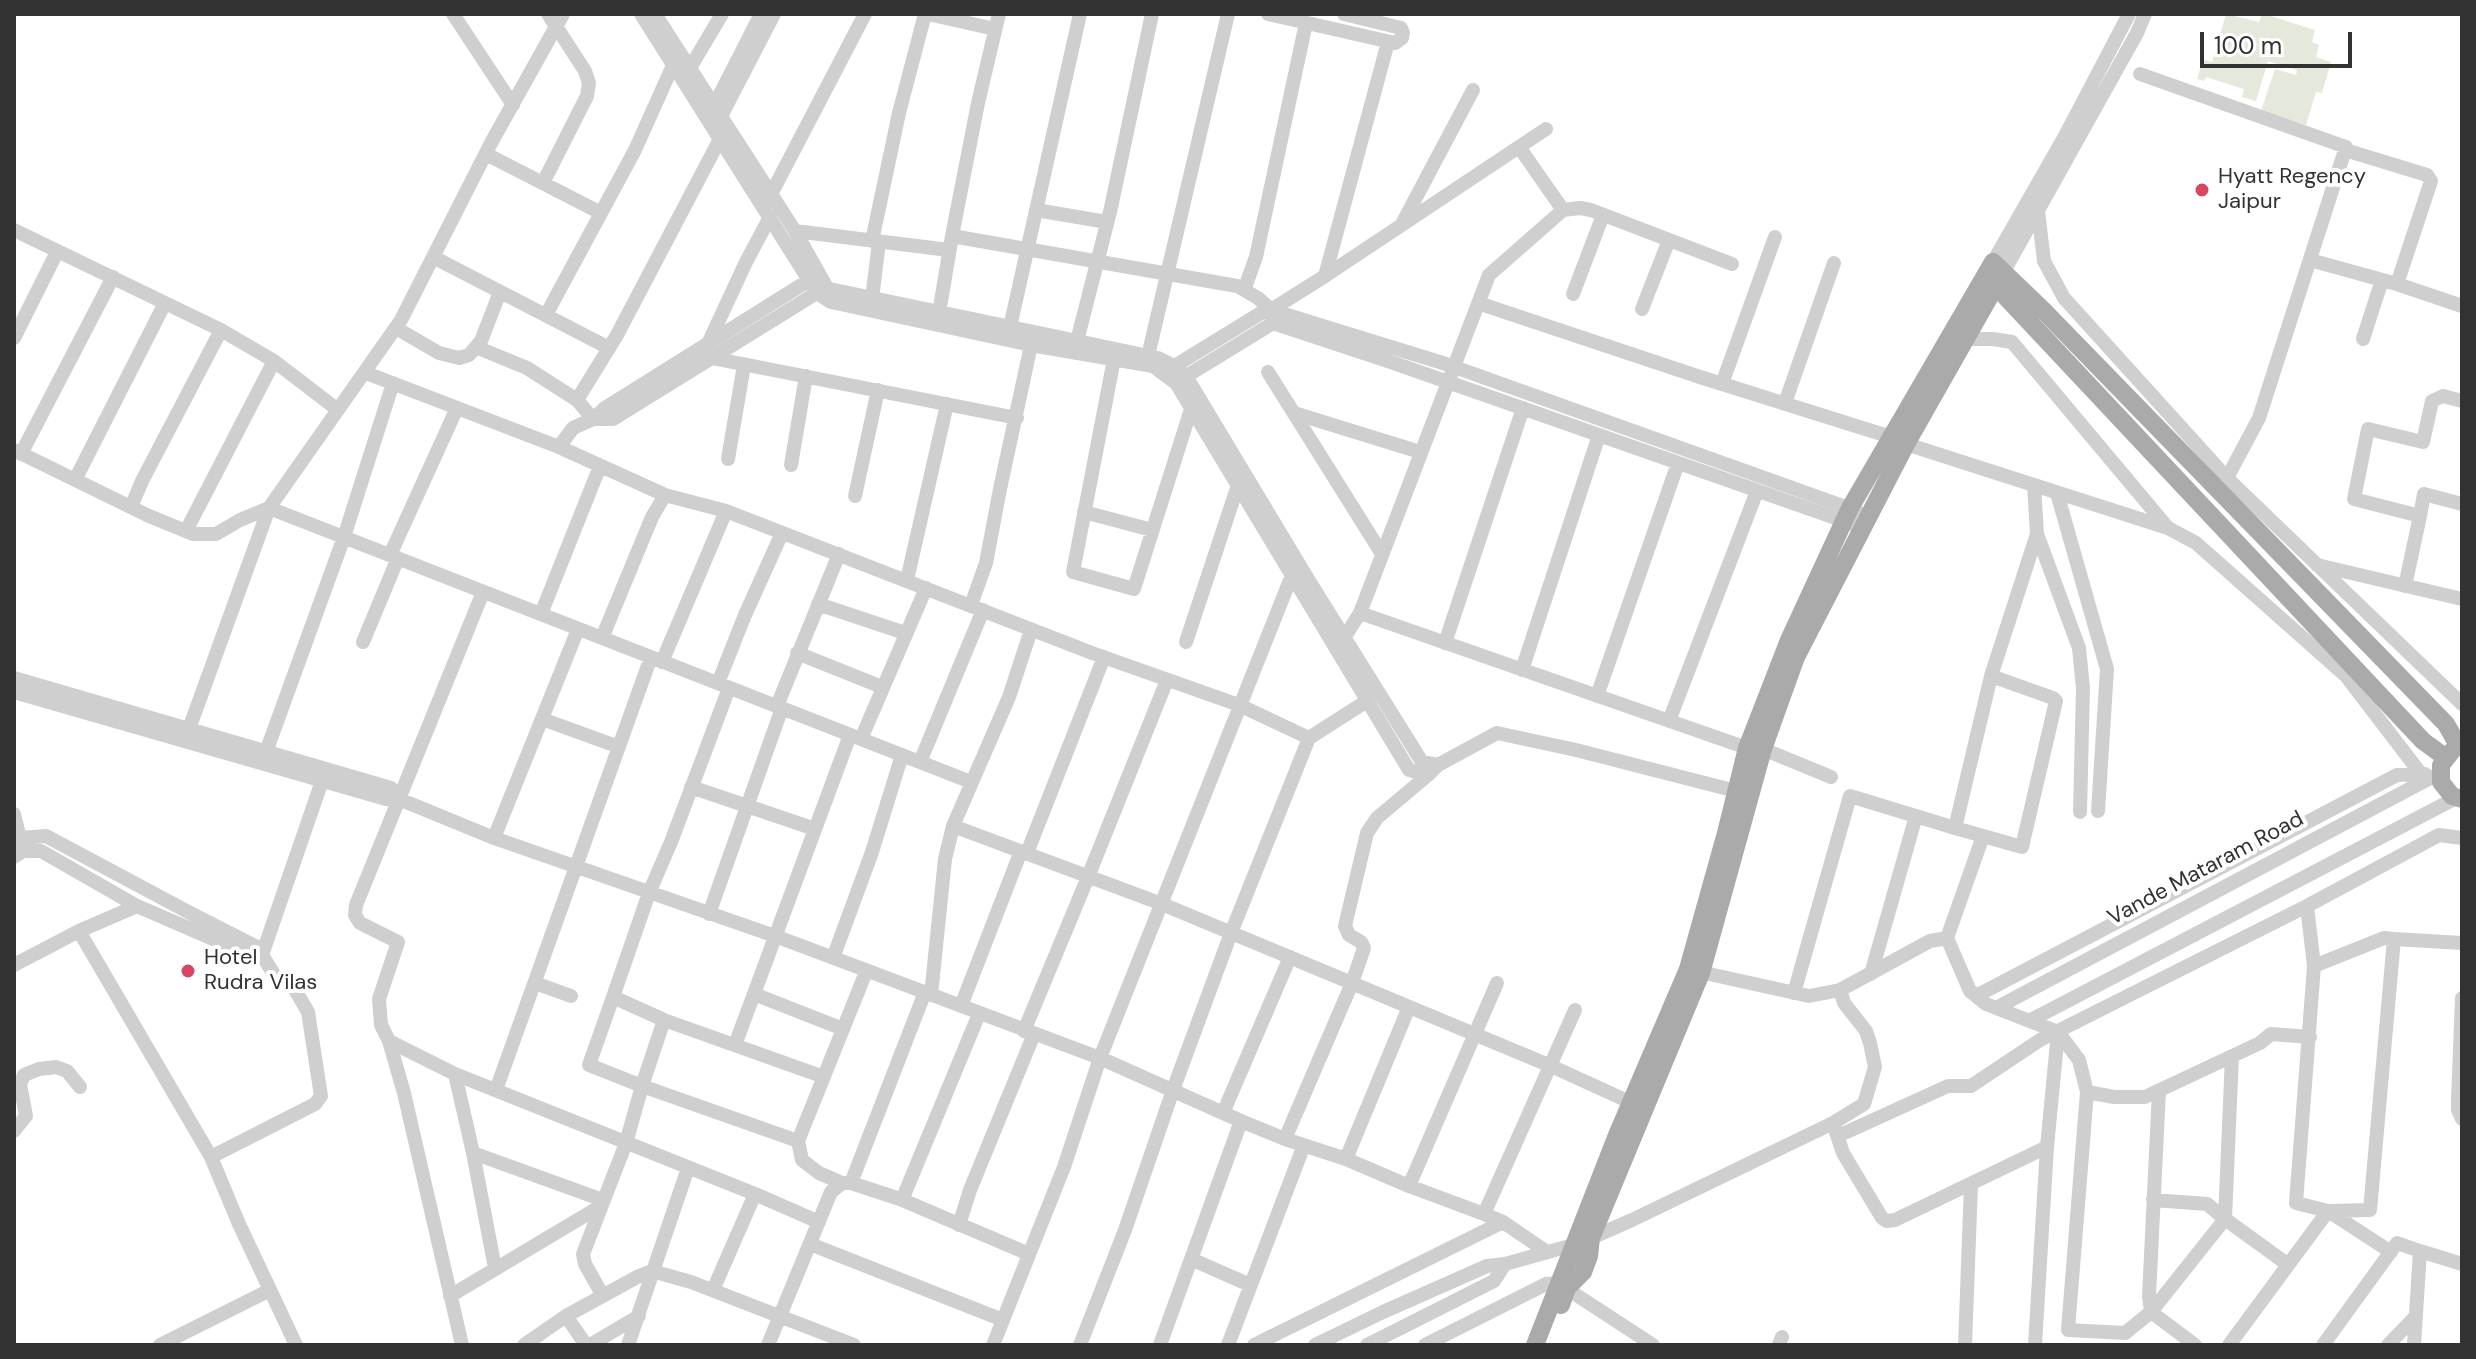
<!DOCTYPE html>
<html>
<head>
<meta charset="utf-8">
<style>
	body { margin:0 }
	#map { position:relative; width:2476px; height:1359px; overflow:hidden; background:#fff; font-family:"DM Sans",sans-serif }
	canvas { display:block }
	.frame { position:absolute; inset:0; border:16px solid #323232; pointer-events:none }
	.scale { position:absolute; left:2200px; top:32px; width:152px; height:36px; box-sizing:border-box; border:4px solid #323232; border-top:0; padding-left:10px; font-size:24px; line-height:28px; white-space:nowrap; color:#323232; -webkit-text-stroke:6px #fff; paint-order:stroke }
</style>
</head>
<body>
<div id="map">
<canvas width="2476" height="1359"></canvas>
<div class="frame"></div>
<div class="scale">100 m</div>
</div>
<script>
const ctx = document.querySelector('canvas').getContext('2d');
ctx.lineJoin = 'round';
function fill(path, color) {
  ctx.fillStyle = color;
  ctx.fill(path, 'evenodd');
}
function toPath(rows) {
  const path = new Path2D();
  for (const r of rows) {
    path.moveTo(r[0], r[1]);
    for (let i = 2; i < r.length; i += 2) path.lineTo(r[i], r[i + 1]);
  }
  return path;
}
function stroke(path, color, width, dash) {
  ctx.strokeStyle = color;
  ctx.lineWidth = width;
  ctx.lineCap = dash ? 'butt' : 'round';
  ctx.setLineDash(dash || []);
  ctx.stroke(path);
}
function write(font, color, halo, rows, align = 'center') {
  ctx.font = font + ' "DM Sans",sans-serif';
  ctx.lineWidth = 8;
  ctx.setLineDash([]);
  ctx.textBaseline = 'middle';
  ctx.strokeStyle = halo;
  ctx.fillStyle = color;
  for (const [text, x, y, turn = 0] of rows) {
    ctx.save();
    ctx.translate(x, y);
    ctx.rotate((+turn || 0) * Math.PI / 180);
    ctx.textAlign = isNaN(turn) ? turn : align;
    if (halo) ctx.strokeText(text, 0, 0);
    ctx.fillText(text, 0, 0);
    ctx.restore();
  }
}
fill(toPath([
	[2226,14,2259,22,2262,14,2264,14,2315,30,2312,42,2319,45,2316,57,2331,62,2322,93,2316,92,2306,125,2261,111,2275,69,2296,75,2297,70,2268,61,2256,101,2242,97,2244,89,2206,77,2204,81,2197,79,2203,60,2212,62]
]), '#e4e9dc');
stroke(toPath([
	[453,14,513,105],
	[641,14,817,293,831,302,1031,345,1153,366,1176,383,1409,770,1428,775,1438,765,1497,733,1576,750,1736,791],
	[655,14,795,231,826,286,830,289,1158,358,1174,366,1186,376,1308,579,1422,762,1438,765],
	[928,14,995,29],
	[1268,14,1395,43,1402,38,1403,33,1401,28,1344,14],
	[690,68,722,14],
	[2140,74,2346,147,2259,418,2227,478],
	[712,110,761,14],
	[719,120,774,14],
	[721,137,617,335,577,400,593,419,613,419,823,289],
	[1519,147,1563,210],
	[486,154,601,213],
	[543,183,587,96,589,83,585,71,548,14],
	[768,200,865,14],
	[1036,210,1107,222],
	[2038,211,2044,261,2064,298,2227,478,2462,704],
	[770,217,746,262,707,346,712,358,1017,418],
	[1403,222,1473,90],
	[14,230,221,330,274,361,338,410],
	[795,231,949,250],
	[952,236,1237,286,1258,298,1271,310],
	[872,241,899,113,925,14],
	[433,257,609,348],
	[2310,260,2397,284,2431,181,2427,175,2345,150],
	[1993,262,2065,136,2129,14],
	[2003,273,2137,33,2145,14],
	[1325,276,1546,129],
	[2397,284,2462,306],
	[1244,290,1256,257,1306,23],
	[1573,294,1603,215],
	[872,299,879,242],
	[1478,303,1700,377,1891,437],
	[1642,309,1669,240],
	[939,313,952,236,978,103,999,14],
	[546,315,635,150,674,63],
	[1272,315,1271,310,1325,276,1388,42],
	[1010,327,1080,14],
	[396,328,439,353,459,358,469,355,481,341,500,292],
	[14,338,57,252],
	[1964,339,1993,339,2012,342,2168,528,2196,543,2346,676,2421,774],
	[2363,339,2382,280],
	[1077,341,1110,212,1152,14],
	[476,347,527,368,577,400],
	[1148,356,1228,14],
	[1114,359,1073,572,1134,589,1192,406],
	[1168,370,1261,313,1271,310,1446,364,1857,511],
	[1268,372,1382,554],
	[366,373,559,447,665,495,726,511,1092,653,1239,705,1309,738,1231,933,1173,1090,1125,1230,1080,1345],
	[1180,380,1273,323,1388,361,1861,527],
	[1722,384,1775,237],
	[1785,403,1834,263],
	[1294,413,1420,452],
	[1906,444,2168,528],
	[559,447,573,428,593,419,605,408,819,274],
	[14,450,149,516,193,534,216,534,240,520,269,508,401,320,491,143,563,14],
	[21,454,113,277],
	[728,459,744,365],
	[791,465,806,376],
	[75,480,165,303],
	[2057,493,2107,669,2098,811],
	[855,496,878,390],
	[131,507,142,481,221,330],
	[1084,512,1152,530],
	[2420,516,2424,494,2462,504],
	[186,531,274,361],
	[2037,534,2079,648,2083,688,2080,812],
	[390,555,457,408],
	[2317,565,2462,599],
	[907,580,947,404],
	[2405,586,2420,516,2354,499,2368,429,2423,442,2432,401,2443,396,2462,401],
	[818,604,905,633],
	[971,605,986,563,1000,489,1031,345],
	[1360,613,1747,748],
	[541,614,600,466],
	[602,638,652,517,665,495],
	[1338,641,1344,638,1360,613,1489,275,1563,210,1580,208,1591,210,1732,264],
	[363,642,398,558],
	[1186,642,1238,485],
	[1445,643,1523,408],
	[797,653,882,687],
	[662,662,726,511],
	[1522,670,1599,435],
	[14,678,391,788,399,799],
	[718,683,745,615,782,533],
	[729,688,671,842,649,893,613,997,664,1020,824,1077],
	[14,692,386,799,399,799,494,838,775,936,1100,1058,1241,1121,1285,1139,1346,1159,1409,1186,1484,1214,1503,1222,1547,1252],
	[1597,696,1678,463],
	[777,706,839,554],
	[542,719,619,747],
	[1669,721,1757,491],
	[189,729,269,508,971,782],
	[1309,738,1367,701],
	[861,739,926,588],
	[1763,749,1831,777],
	[266,752,344,537,393,383],
	[920,762,983,610],
	[691,787,815,829],
	[14,814,23,851,14,857],
	[953,826,1162,904,1551,1066,1632,1103],
	[1955,828,2022,847,2056,701,2053,698,1991,676],
	[1983,836,1947,938,1970,991,1986,1004,2058,1032,2079,1060,2087,1092,2114,1097,2145,1097,2260,1043,2271,1034,2310,1037],
	[20,838,46,836,192,914,259,948,262,955,255,957,137,906,41,851,23,851],
	[494,838,578,629],
	[1027,853,1104,657],
	[2307,906,2314,966,2296,1203,2328,1211,2370,1210,2394,939,2462,943],
	[709,914,782,708],
	[79,931,211,1157,239,1224,296,1345],
	[833,958,872,852,902,755],
	[14,965,79,931,137,906],
	[2314,966,2384,938,2394,939],
	[1691,970,1809,996,1840,990,1930,941,1947,938],
	[866,972,798,1141,802,1160,819,1173,842,1183,851,1183,900,1199,1029,1254],
	[1871,974,1916,816],
	[535,983,571,996],
	[1794,993,1850,796,1955,828,1991,676,2037,534,2034,486],
	[754,994,843,1029],
	[931,995,945,859,953,826,1009,697,1031,630],
	[1976,996,2397,775,2425,774],
	[613,997,589,1065,642,1086,798,1141],
	[2462,998,2458,1099,2458,1110,2462,1119],
	[961,1006,1021,851],
	[1996,1008,2434,776],
	[2031,1020,2456,798],
	[1024,1031,1088,877,1167,680],
	[389,1041,455,1074,755,1194,819,1222],
	[735,1045,850,735],
	[455,1074,473,1153,603,1200],
	[496,1090,651,657],
	[2159,1091,2149,1296,2151,1312,2195,1345],
	[2087,1092,2068,1330,2125,1333,2151,1312,2225,1219,2287,1264],
	[1223,1113,1290,957],
	[1835,1129,1843,1153,1882,1218,1887,1221,1895,1220,2047,1147],
	[14,1131,26,1116,20,1084,24,1075,39,1069,56,1067,67,1071,80,1087],
	[1838,1136,1948,1086,1971,1086,2040,1040,2307,906,2439,835,2462,838],
	[1285,1139,1352,983,1364,948,1361,942,1349,935,1345,926,1367,833,1377,818,1428,775],
	[473,1153,495,1268],
	[211,1157,315,1104,321,1096,308,1012,294,988,275,976,262,955,322,781],
	[1346,1159,1409,1007],
	[851,1183,925,992],
	[1409,1186,1497,983],
	[902,1200,979,1014],
	[2153,1200,2207,1204,2225,1219],
	[2328,1211,2391,1252],
	[1484,1214,1575,1010],
	[2225,1219,2232,1056],
	[959,1225,970,1190,1034,1034],
	[1591,1238,1632,1220,1833,1123,1864,1104,1875,1067,1870,1043,1866,1031,1844,1003,1840,990],
	[810,1244,1003,1320],
	[2420,1251,2462,1264],
	[1191,1259,1250,1285],
	[713,1290,755,1194],
	[450,1296,601,1206],
	[603,1296,585,1264,583,1254,626,1143,642,1086,664,1020],
	[566,1316,586,1345],
	[160,1345,270,1290],
	[462,1345,404,1093,389,1041,381,1025,379,999,398,942,360,923,355,915,356,905,483,592],
	[524,1345,566,1316,639,1276,652,1271,691,1282,854,1345],
	[590,1345,639,1316],
	[628,1345,688,1168],
	[768,1345,831,1192,842,1183],
	[993,1345,1064,1167,1100,1058,1294,570],
	[1160,1345,1241,1121],
	[1228,1345,1304,1145],
	[1254,1345,1503,1222],
	[1315,1345,1383,1312,1487,1266,1505,1264,1573,1245],
	[1367,1345,1494,1281,1505,1264],
	[1425,1345,1546,1284,1558,1283,1653,1345],
	[1779,1345,1782,1337],
	[1965,1345,1971,1185],
	[2035,1345,2047,1147,2058,1032],
	[2229,1345,2328,1211],
	[2323,1345,2397,1243,2420,1251,2414,1345],
	[2388,1345,2416,1316]
]), '#cfcfcf', 14);
stroke(toPath([
	[1989,279,2423,741,2445,757],
	[2452,751,2441,765,2441,782,2452,796,2462,799],
	[1561,1305,1567,1288,1583,1272,1589,1256,1591,1238,1701,973,1763,749,1796,657,1906,444,2003,273],
	[1535,1345,1617,1135,1688,969,1726,833,1747,748,1789,640,1850,508,1993,262,2044,311,2446,724,2459,747]
]), '#aaa', 18);
for (const [x, y, r, color] of [
	[2202,190,8,"#d84662"],
	[188,971,8,"#d84662"]
]) {
  const dot = new Path2D();
  dot.arc(x, y, r, 0, 2 * Math.PI);
  ctx.fillStyle = color;
  ctx.fill(dot);
  stroke(dot, '#fff', 3);
}
write('22px', '#323232', '#fff', [
	["Hyatt Regency",2218,177],
	["Jaipur",2218,202],
	["Hotel",204,958],
	["Rudra Vilas",204,983]
], 'left');
write('22px', '#323232', '#fff', [
	["Vande Mataram Road",2206,869,-28]
]);
</script>
</body>
</html>
